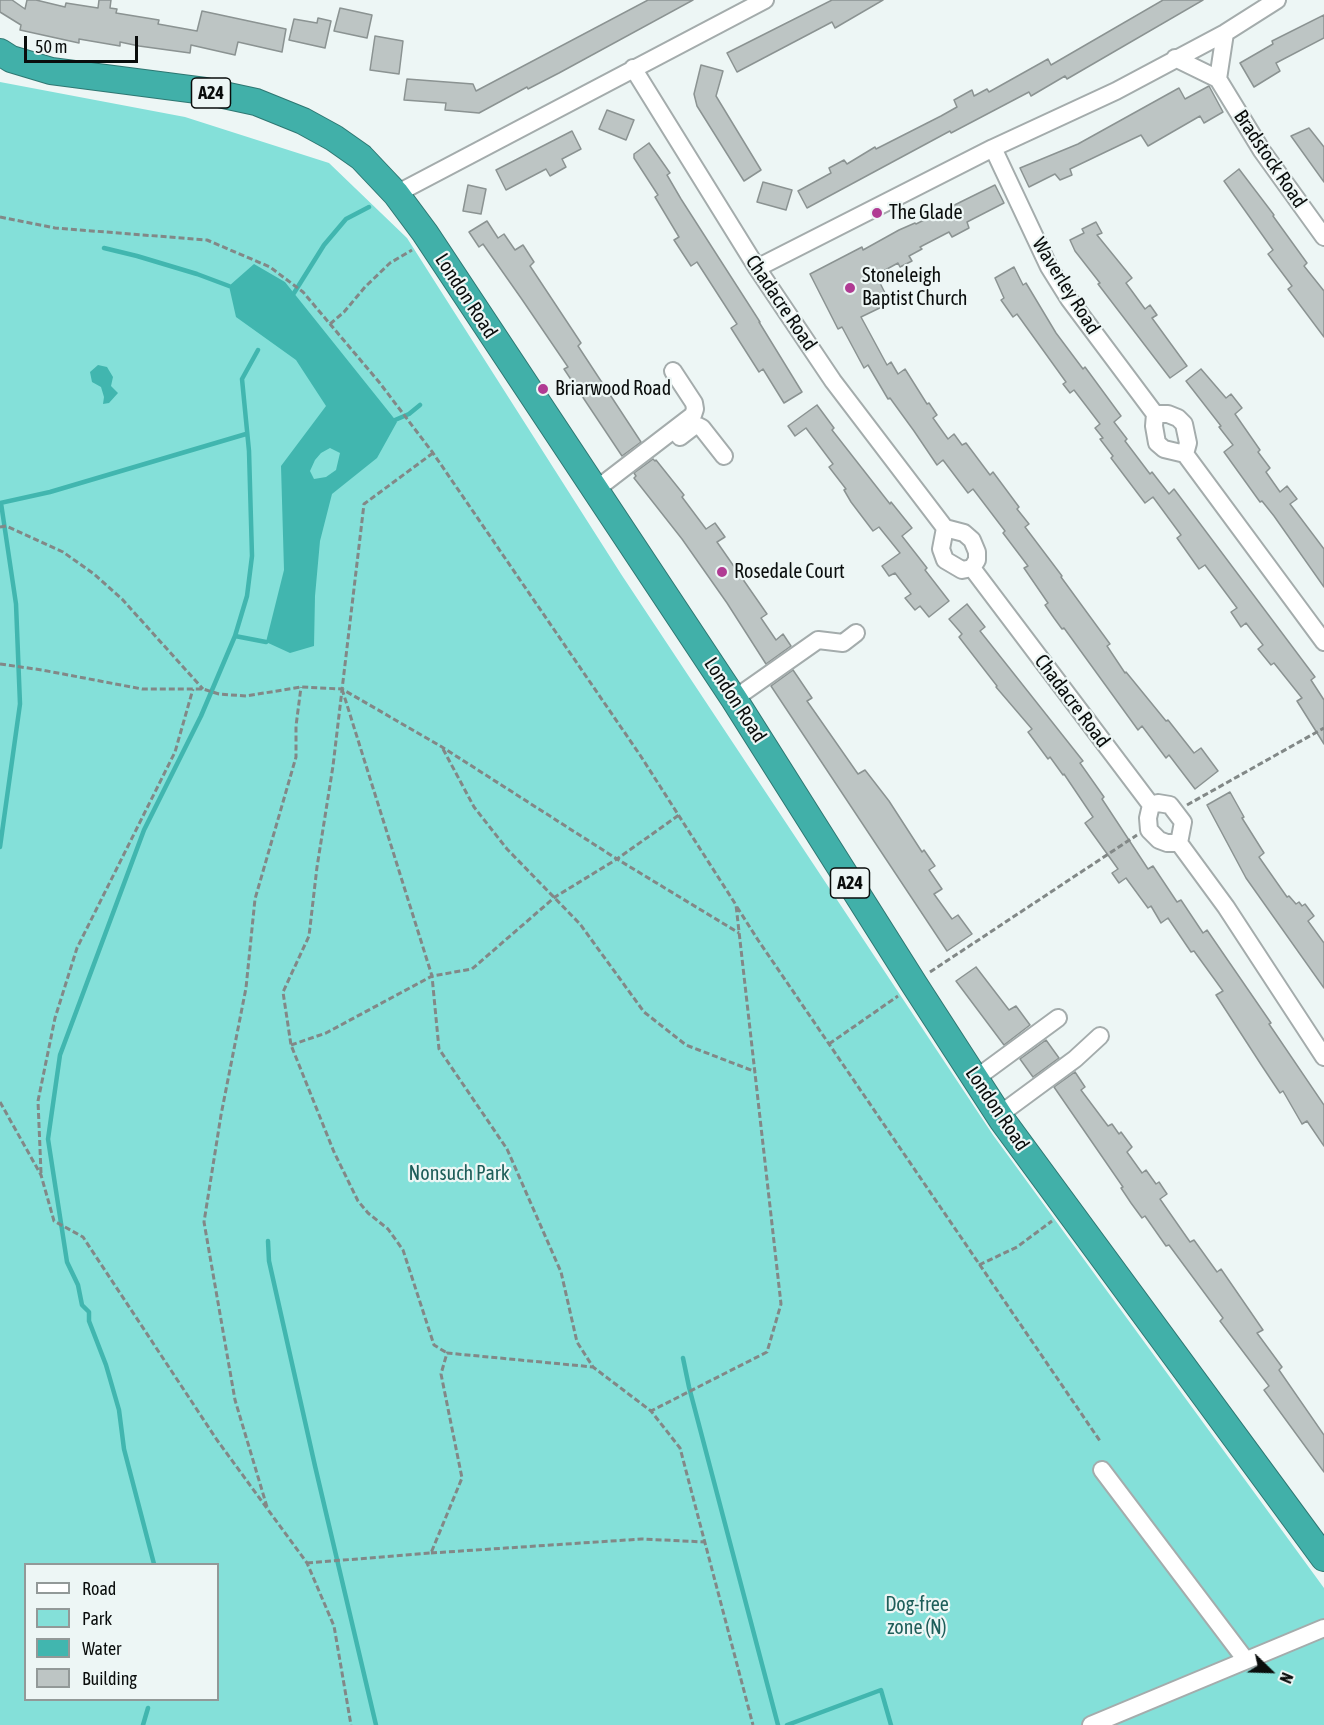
<!DOCTYPE html>
<html>
<head>
<meta charset="utf-8">
<style>
	body { margin:0 }
	#map { position:relative; width:1324px; height:1725px; overflow:hidden; background:#edf6f5; font-family:"Asap Condensed",sans-serif }
	canvas { display:block }
	.legend { position:absolute; left:24px; top:1563px; width:195px; height:138px; box-sizing:border-box; background:#edf6f5; border:2px solid #929998; margin:0; padding:8px 10px; list-style:none; font-size:18px; color:#0a0d0c }
	.legend li { display:flex; align-items:center; gap:12px; height:30px }
	.legend b { width:30px; border:2px solid #929998 }
	.north { position:absolute; left:1240px; top:1641px; width:60px; height:60px; -webkit-text-stroke:4px #edf6f5; paint-order:stroke; rotate:113deg; font-size:16px; font-weight:700; line-height:24px; text-align:center; color:#0a0d0c }
	.north::after { content:''; display:block; margin:auto; width:21px; height:27px; background:#0a0d0c; clip-path:polygon(50% 0,100% 100%,50% 72%,0 100%) }
	.scale { position:absolute; left:24px; top:36px; width:114px; height:27px; box-sizing:border-box; border:3px solid #0a0d0c; border-top:0; padding-left:8px; font-size:18px; line-height:21px; white-space:nowrap; color:#0a0d0c; -webkit-text-stroke:4px #edf6f5; paint-order:stroke }
</style>
</head>
<body>
<div id="map">
<canvas width="1324" height="1725"></canvas>
<ul class="legend">
<li><b style="height:8px;background:#fff"></b>Road</li>
<li><b style="height:16px;background:#84e0d9"></b>Park</li>
<li><b style="height:16px;background:#41b6af"></b>Water</li>
<li><b style="height:16px;background:#bdc5c4"></b>Building</li>
</ul>
<div class="north">N</div>
<div class="scale">50 m</div>
</div>
<script>
const ctx = document.querySelector('canvas').getContext('2d');
ctx.lineJoin = 'round';
function fill(path, color) {
  ctx.fillStyle = color;
  ctx.fill(path, 'evenodd');
}
function toPath(rows) {
  const path = new Path2D();
  for (const r of rows) {
    path.moveTo(r[0], r[1]);
    for (let i = 2; i < r.length; i += 2) path.lineTo(r[i], r[i + 1]);
  }
  return path;
}
function stroke(path, color, width, dash) {
  ctx.strokeStyle = color;
  ctx.lineWidth = width;
  ctx.lineCap = dash ? 'butt' : 'round';
  ctx.setLineDash(dash || []);
  ctx.stroke(path);
}
function write(font, color, halo, rows, align = 'center') {
  ctx.font = font + ' "Asap Condensed",sans-serif';
  ctx.lineWidth = 4.5;
  ctx.setLineDash([]);
  ctx.textBaseline = 'middle';
  ctx.strokeStyle = halo;
  ctx.fillStyle = color;
  for (const [text, x, y, turn = 0] of rows) {
    ctx.save();
    ctx.translate(x, y);
    ctx.rotate((+turn || 0) * Math.PI / 180);
    ctx.textAlign = isNaN(turn) ? turn : align;
    if (halo) ctx.strokeText(text, 0, 0);
    ctx.fillText(text, 0, 0);
    ctx.restore();
  }
}
fill(toPath([
	[0,82,185,117,329,163,407,238,621,574,993,1135,1324,1588,1324,1725,0,1725],
	[26,1564,218,1564,218,1700,26,1700]
]), '#84e0d9');
fill(toPath([
	[254,264,285,282,397,422,377,458,332,494,320,541,315,596,314,646,290,653,266,642,284,570,281,466,326,406,296,360,236,317,229,286],
	[330,448,340,453,336,470,326,477,314,479,310,471,315,460,321,453],
	[98,365,107,367,113,377,111,386,118,393,109,403,103,404,104,397,101,387,92,382,90,372]
]), '#41b6af');
stroke(toPath([
	[104,248,137,256,197,274,229,286],
	[294,293,324,245,346,219,369,207],
	[395,420,409,414,420,405],
	[0,503,50,492,246,434],
	[235,636,247,596,252,556,249,451,242,379,258,350],
	[0,847,20,704,16,604,1,503],
	[268,1241,269,1261,315,1466,376,1725],
	[683,1358,689,1387,778,1725],
	[154,1564,124,1449,119,1410,106,1365,89,1321,89,1312,82,1305,78,1285,67,1262,48,1139,60,1055,144,830,201,716,235,636,266,642],
	[143,1725,148,1708],
	[787,1725,881,1690,891,1725]
]), '#41b6af', 4.5);
const building = toPath([
	[0,0,12,0,25,9,27,0,36,0,65,7,66,3,98,8,99,0,111,0,110,8,117,9,116,13,159,20,158,24,197,31,202,11,286,29,282,52,238,42,235,55,191,45,190,53,139,46,120,42,120,46,79,39,79,43,20,30,21,25,0,12,0,0],
	[648,0,693,0,559,73,528,89,527,87,479,113,445,110,446,103,404,100,407,79,473,84,476,91,648,0],
	[832,0,883,0,835,28,832,22,737,72,727,53,832,0],
	[1163,0,1203,0,1067,79,1065,76,1031,96,1029,92,951,133,950,131,807,208,798,191,831,173,829,168,844,160,847,164,875,147,876,149,941,116,957,107,954,100,972,90,974,96,987,89,989,92,1048,59,1051,65,1163,0],
	[340,8,372,15,367,38,334,31,340,8],
	[1324,15,1324,38,1276,63,1280,71,1254,87,1240,63,1273,44,1272,41,1324,15],
	[318,18,331,21,325,48,289,40,294,19,317,23,318,18],
	[375,36,403,41,399,74,370,70,375,36],
	[701,65,723,71,716,96,761,170,744,181,697,106,694,94,701,65],
	[1209,86,1223,112,1204,123,1200,116,1148,146,1141,135,1070,169,1072,175,1060,180,1055,174,1029,187,1020,168,1078,144,1179,88,1185,99,1209,86],
	[607,110,634,120,626,140,599,129,607,110],
	[1309,128,1324,147,1324,182,1291,136,1309,128],
	[572,131,581,149,562,159,566,167,550,176,546,169,506,190,496,170,572,131],
	[649,143,670,173,667,175,681,199,760,322,759,322,802,392,784,403,763,369,759,372,731,328,737,324,697,262,691,266,674,240,679,237,655,197,658,195,634,158,634,154,649,143],
	[1239,169,1274,215,1273,216,1307,263,1304,266,1324,291,1324,337,1288,289,1292,286,1268,254,1273,250,1224,181,1239,169],
	[763,182,792,190,786,210,757,202,763,182],
	[468,185,486,189,481,214,463,211,468,185],
	[995,185,1004,203,967,222,969,228,952,237,949,232,920,247,922,249,909,256,912,261,900,267,898,263,876,275,890,303,861,317,887,365,891,362,898,374,905,369,927,404,929,403,937,415,933,418,948,439,954,434,962,445,966,443,990,475,993,472,1019,507,1017,509,1029,524,1025,527,1062,576,1061,577,1110,644,1107,646,1125,673,1126,672,1166,721,1168,720,1194,753,1201,748,1218,771,1195,789,1169,755,1166,758,1142,726,1138,730,1064,628,1062,629,1054,618,1045,605,1048,603,1024,568,1028,566,1003,533,1005,531,973,489,968,493,943,460,937,465,914,431,890,398,888,399,868,365,864,368,842,327,838,329,810,274,862,247,863,250,899,230,915,223,916,224,995,185],
	[487,221,498,238,504,234,515,250,523,245,534,262,530,266,581,343,578,346,641,442,622,456,564,369,568,367,521,298,483,244,479,247,469,232,487,221],
	[1096,222,1102,233,1097,235,1132,278,1126,283,1145,309,1150,305,1157,315,1152,318,1187,366,1170,378,1098,284,1100,283,1075,251,1070,240,1084,233,1082,229,1096,222],
	[1014,267,1023,285,1026,283,1056,333,1083,369,1085,367,1121,416,1114,422,1127,439,1125,441,1150,474,1152,472,1169,494,1174,489,1315,677,1311,680,1324,700,1324,744,1297,701,1302,698,1274,663,1271,665,1258,649,1263,645,1246,623,1241,627,1231,612,1237,608,1205,565,1199,569,1177,538,1181,535,1153,497,1145,503,1111,458,1113,456,1100,439,1103,438,1095,428,1100,424,1074,390,1070,393,1063,384,1066,382,1017,314,1013,317,1001,300,1004,298,995,278,1014,267],
	[1201,369,1226,398,1231,394,1242,408,1235,414,1260,450,1258,452,1270,468,1266,472,1280,492,1287,486,1297,499,1290,504,1324,549,1324,587,1274,516,1262,501,1260,502,1224,452,1233,445,1219,427,1221,426,1186,381,1201,369],
	[817,405,834,428,832,430,890,504,891,502,912,528,902,536,927,568,925,570,949,601,929,617,920,606,915,610,905,598,911,594,895,573,889,576,882,566,900,553,879,527,873,531,851,502,844,490,846,489,829,467,833,464,806,428,795,436,788,426,817,405],
	[653,459,655,461,656,460,684,495,682,497,706,529,715,523,725,537,717,542,767,614,761,618,776,640,783,634,791,646,766,664,727,603,682,539,634,478,636,476,634,473,653,459],
	[967,604,985,627,980,631,1083,761,1080,763,1104,797,1102,799,1148,869,1153,866,1177,902,1181,900,1203,933,1207,930,1271,1023,1269,1024,1324,1105,1324,1146,1307,1121,1302,1124,1283,1091,1280,1093,1262,1066,1216,995,1223,991,1194,951,1191,952,1168,918,1161,923,1151,906,1148,908,1126,878,1119,883,1112,873,1118,869,1085,823,1093,817,1064,774,1063,775,1050,757,1048,759,1028,732,1032,729,996,687,997,686,959,637,962,634,949,619,967,604],
	[793,670,812,698,807,701,858,774,865,770,889,801,922,852,924,850,935,866,929,870,942,889,934,894,952,919,958,915,972,934,947,951,771,686,793,670],
	[1230,792,1244,817,1242,818,1264,853,1259,857,1287,897,1289,896,1296,904,1299,902,1302,906,1305,904,1314,916,1308,921,1324,943,1324,988,1246,878,1207,805,1230,792],
	[976,967,1009,1010,1016,1006,1030,1025,1004,1045,956,981,976,967],
	[1046,1040,1059,1058,1033,1077,1020,1059,1046,1040],
	[1075,1072,1085,1087,1081,1090,1108,1126,1112,1124,1119,1134,1121,1132,1132,1147,1127,1152,1142,1173,1146,1170,1156,1184,1159,1182,1167,1194,1160,1199,1190,1242,1194,1240,1217,1272,1221,1269,1263,1330,1257,1333,1282,1367,1279,1370,1324,1435,1324,1472,1264,1390,1269,1386,1220,1321,1223,1318,1169,1245,1166,1246,1145,1216,1142,1218,1131,1203,1121,1188,1123,1187,1054,1087,1075,1072]
]);
fill(building, '#bdc5c4');
stroke(building, '#8b9392', 1.5);
const minor = toPath([
	[1175,58,1218,79,1262,151,1324,237],
	[633,68,757,268,833,381,945,528,964,533,972,540,977,552,977,560,972,568,962,570,945,560,941,549,945,528],
	[1218,79,1225,33],
	[993,148,1049,267,1069,299,1155,414,1154,426,1157,443,1164,449,1185,454,1324,642],
	[396,194,765,0],
	[757,268,993,148,1116,91,1225,33,1277,0],
	[1155,414,1168,414,1178,418,1184,424,1188,443,1185,454],
	[680,437,693,427,698,426,702,428,724,456],
	[594,491,693,415,695,409,694,403,673,371],
	[972,568,1151,805,1148,818,1149,830,1159,840,1167,843,1179,843],
	[734,699,818,640,843,643,856,633],
	[1151,805,1158,803,1170,805,1183,822,1179,843,1226,907,1324,1057],
	[975,1079,1058,1018],
	[999,1115,1075,1059,1100,1036],
	[1102,1470,1245,1659],
	[1091,1725,1324,1628]
]);
const highway = toPath([
	[0,52,11,59,51,71,205,91,256,102,303,121,334,138,361,157,396,194,425,233,734,699,914,984,1002,1120,1324,1558]
]);
stroke(minor, '#a4acac', 20);
stroke(highway, '#2e7772', 28);
stroke(toPath([
	[0,217,55,228,207,240,270,267,303,292,379,382,433,453,640,755,736,905,781,1304,767,1352,651,1411],
	[330,324,344,312,365,287,390,263,412,250],
	[433,453,364,504,333,766,317,867,309,936,283,992,291,1045,334,1152,358,1201,368,1213,388,1229,403,1250,434,1345,447,1353],
	[0,527,6,526,63,552,94,574,122,599,203,689],
	[0,664,42,670,142,689,203,689,219,694,246,696,301,687,342,689,442,747,617,859,739,933],
	[342,689,432,976,439,1049,507,1149,561,1272,577,1342,593,1367,651,1411,680,1448,753,1725],
	[443,749,474,807,507,849,580,924,644,1012,686,1045,756,1072],
	[1187,805,1324,728],
	[737,907,758,940,1100,1441],
	[930,972,1137,835],
	[829,1044,898,996],
	[291,1045,326,1033,432,976,472,969,555,897,617,859,679,815],
	[0,1102,41,1175,54,1221,83,1237,217,1440,307,1563,334,1626,351,1725],
	[41,1173,38,1101,55,1018,77,948,175,752,193,689],
	[979,1265,1017,1247,1052,1221],
	[267,1507,235,1400,204,1222,221,1115,246,988,255,899,296,757,296,726,301,687],
	[431,1553,642,1539,705,1542],
	[307,1563,431,1553,462,1478,441,1374,447,1353,593,1367]
]), '#828887', 3, [6, 3]);
stroke(minor, '#fff', 16);
stroke(highway, '#41b0a9', 26);
for (const [x, y, r, color] of [
	[877,213,6,"#b03b93"],
	[850,288,6,"#b03b93"],
	[543,389,6,"#b03b93"],
	[722,572,6,"#b03b93"]
]) {
  const dot = new Path2D();
  dot.arc(x, y, r, 0, 2 * Math.PI);
  ctx.fillStyle = color;
  ctx.fill(dot);
  stroke(dot, '#edf6f5', 2);
}
for (const [x, y, w] of [
	[211,93,39],
	[850,883,39]
]) {
  const box = new Path2D();
  box.roundRect(x - w / 2, y - 15, w, 30, 4.5);
  ctx.fillStyle = '#edf6f5';
  ctx.fill(box);
  stroke(box, '#0a0d0c', 1.5);
}
write('bold 18px', '#0a0d0c', null, [
	["A24",211,93],
	["A24",850,883]
]);
write('20px', '#0a0d0c', '#edf6f5', [
	["Bradstock Road",1270,159,56],
	["Waverley Road",1066,286,58],
	["London Road",466,296,57],
	["Chadacre Road",781,303,56],
	["London Road",735,700,57],
	["Chadacre Road",1072,701,53],
	["London Road",997,1109,56]
]);
write('20px', '#0a0d0c', '#edf6f5', [
	["The Glade",889,213],
	["Stoneleigh",862,276],
	["Baptist Church",862,299],
	["Briarwood Road",555,389],
	["Rosedale Court",734,572]
], 'left');
write('20px', '#1d5d59', '#edf6f5', [
	["Nonsuch Park",459,1174],
	["Dog-free",917,1605],
	["zone (N)",917,1628]
]);
</script>
</body>
</html>
